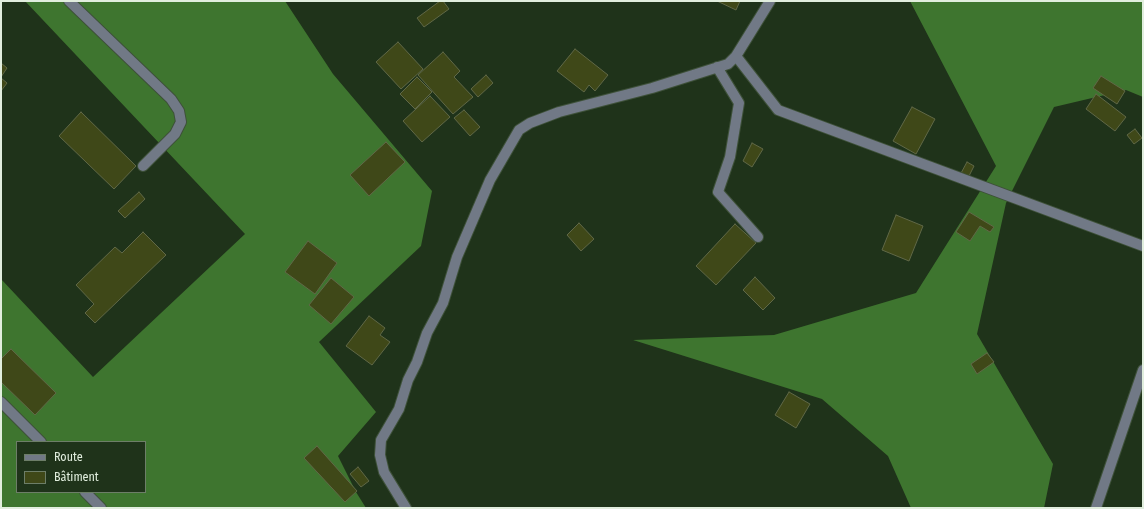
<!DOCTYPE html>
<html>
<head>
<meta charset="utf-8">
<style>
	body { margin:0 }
	#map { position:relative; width:1144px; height:509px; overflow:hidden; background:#1f331a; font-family:"Fira Sans Condensed",sans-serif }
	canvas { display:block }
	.frame { position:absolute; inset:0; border:2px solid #e1eede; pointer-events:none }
	.legend { position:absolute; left:16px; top:441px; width:130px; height:52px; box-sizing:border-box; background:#1f331a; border:1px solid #6d7e68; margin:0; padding:5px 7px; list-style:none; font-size:12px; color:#e1eede }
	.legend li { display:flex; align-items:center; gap:8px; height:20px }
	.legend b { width:20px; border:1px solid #6d7e68 }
</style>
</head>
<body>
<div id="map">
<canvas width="1144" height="509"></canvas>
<div class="frame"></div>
<ul class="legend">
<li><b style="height:5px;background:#717986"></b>Route</li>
<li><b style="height:11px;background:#3f4818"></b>Bâtiment</li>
</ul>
</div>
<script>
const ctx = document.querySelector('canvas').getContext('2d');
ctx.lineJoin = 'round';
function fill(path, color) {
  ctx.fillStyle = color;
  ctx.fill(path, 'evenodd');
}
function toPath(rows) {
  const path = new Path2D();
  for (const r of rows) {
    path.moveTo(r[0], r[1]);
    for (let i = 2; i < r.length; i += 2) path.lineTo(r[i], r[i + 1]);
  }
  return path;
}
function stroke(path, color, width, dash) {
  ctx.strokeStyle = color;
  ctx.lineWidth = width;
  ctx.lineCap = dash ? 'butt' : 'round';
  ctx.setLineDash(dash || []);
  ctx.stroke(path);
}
fill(toPath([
	[25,1,285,1,333,74,432,191,421,246,319,342,376,412,338,456,356,492,366,508,1,508,1,279,93,377,245,234],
	[17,442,145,442,145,492,17,492],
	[910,1,1143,1,1143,97,1126,90,1054,107,1006,203,977,334,1053,464,1044,508,911,508,888,456,822,399,633,340,774,335,916,293,996,166]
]), '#3e752f');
const building = toPath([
	[440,1,443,1,449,9,424,27,417,18,440,1],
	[717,1,740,1,736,10,717,1],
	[398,42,423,69,401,89,376,62,398,42],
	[575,49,608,75,595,91,589,85,584,92,557,71,575,49],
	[443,52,460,71,454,77,473,97,453,114,418,75,443,52],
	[1,63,7,68,1,77,1,63],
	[486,75,493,83,478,97,471,89,486,75],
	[1101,76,1125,91,1117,104,1093,88,1101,76],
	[417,77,432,92,415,109,400,94,417,77],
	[1,78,7,83,1,91,1,78],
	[1096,94,1126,117,1115,131,1086,109,1096,94],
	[430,96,450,117,422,142,403,121,430,96],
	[912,107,935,119,916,154,893,141,912,107],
	[464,110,480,127,470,136,454,118,464,110],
	[81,112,136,166,114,189,59,136,81,112],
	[1135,129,1142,138,1134,144,1127,135,1135,129],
	[386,142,405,162,369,196,350,175,386,142],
	[752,143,763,149,752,167,743,161,752,143],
	[967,162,974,166,967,180,960,175,967,162],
	[139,192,145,199,125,218,118,211,139,192],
	[969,212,994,227,990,232,980,226,970,241,956,232,969,212],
	[896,215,923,226,909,261,882,250,896,215],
	[579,223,594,239,581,251,567,235,579,223],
	[735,224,756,243,716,285,696,266,735,224],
	[143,232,166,255,95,323,85,313,94,304,76,285,115,247,122,253,143,232],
	[308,241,337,263,315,294,285,272,308,241],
	[755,277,775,298,763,310,743,290,755,277],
	[331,278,354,297,331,324,309,305,331,278],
	[369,316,385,328,380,335,390,342,372,365,346,346,369,316],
	[11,349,56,393,35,415,1,382,1,359,11,349],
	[987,353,994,362,977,374,971,364,987,353],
	[789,392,810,404,796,428,775,415,789,392],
	[317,446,357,491,345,502,304,458,317,446],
	[358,467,369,481,361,487,350,474,358,467]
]);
fill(building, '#3f4818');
stroke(building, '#606847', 1);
const minor = toPath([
	[69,1,171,99,179,111,181,122,175,134,143,166],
	[736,56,778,110,1143,246],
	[717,67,739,103,730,157,718,192,758,237],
	[1,402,41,442],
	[85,492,101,508],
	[406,508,384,472,380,455,381,440,399,409,408,380,417,362,427,333,443,303,457,257,490,180,519,130,530,123,559,112,652,88,728,64,736,56,770,1],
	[1096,508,1143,370]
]);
stroke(minor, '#3e5139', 12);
stroke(minor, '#717986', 10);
</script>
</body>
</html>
